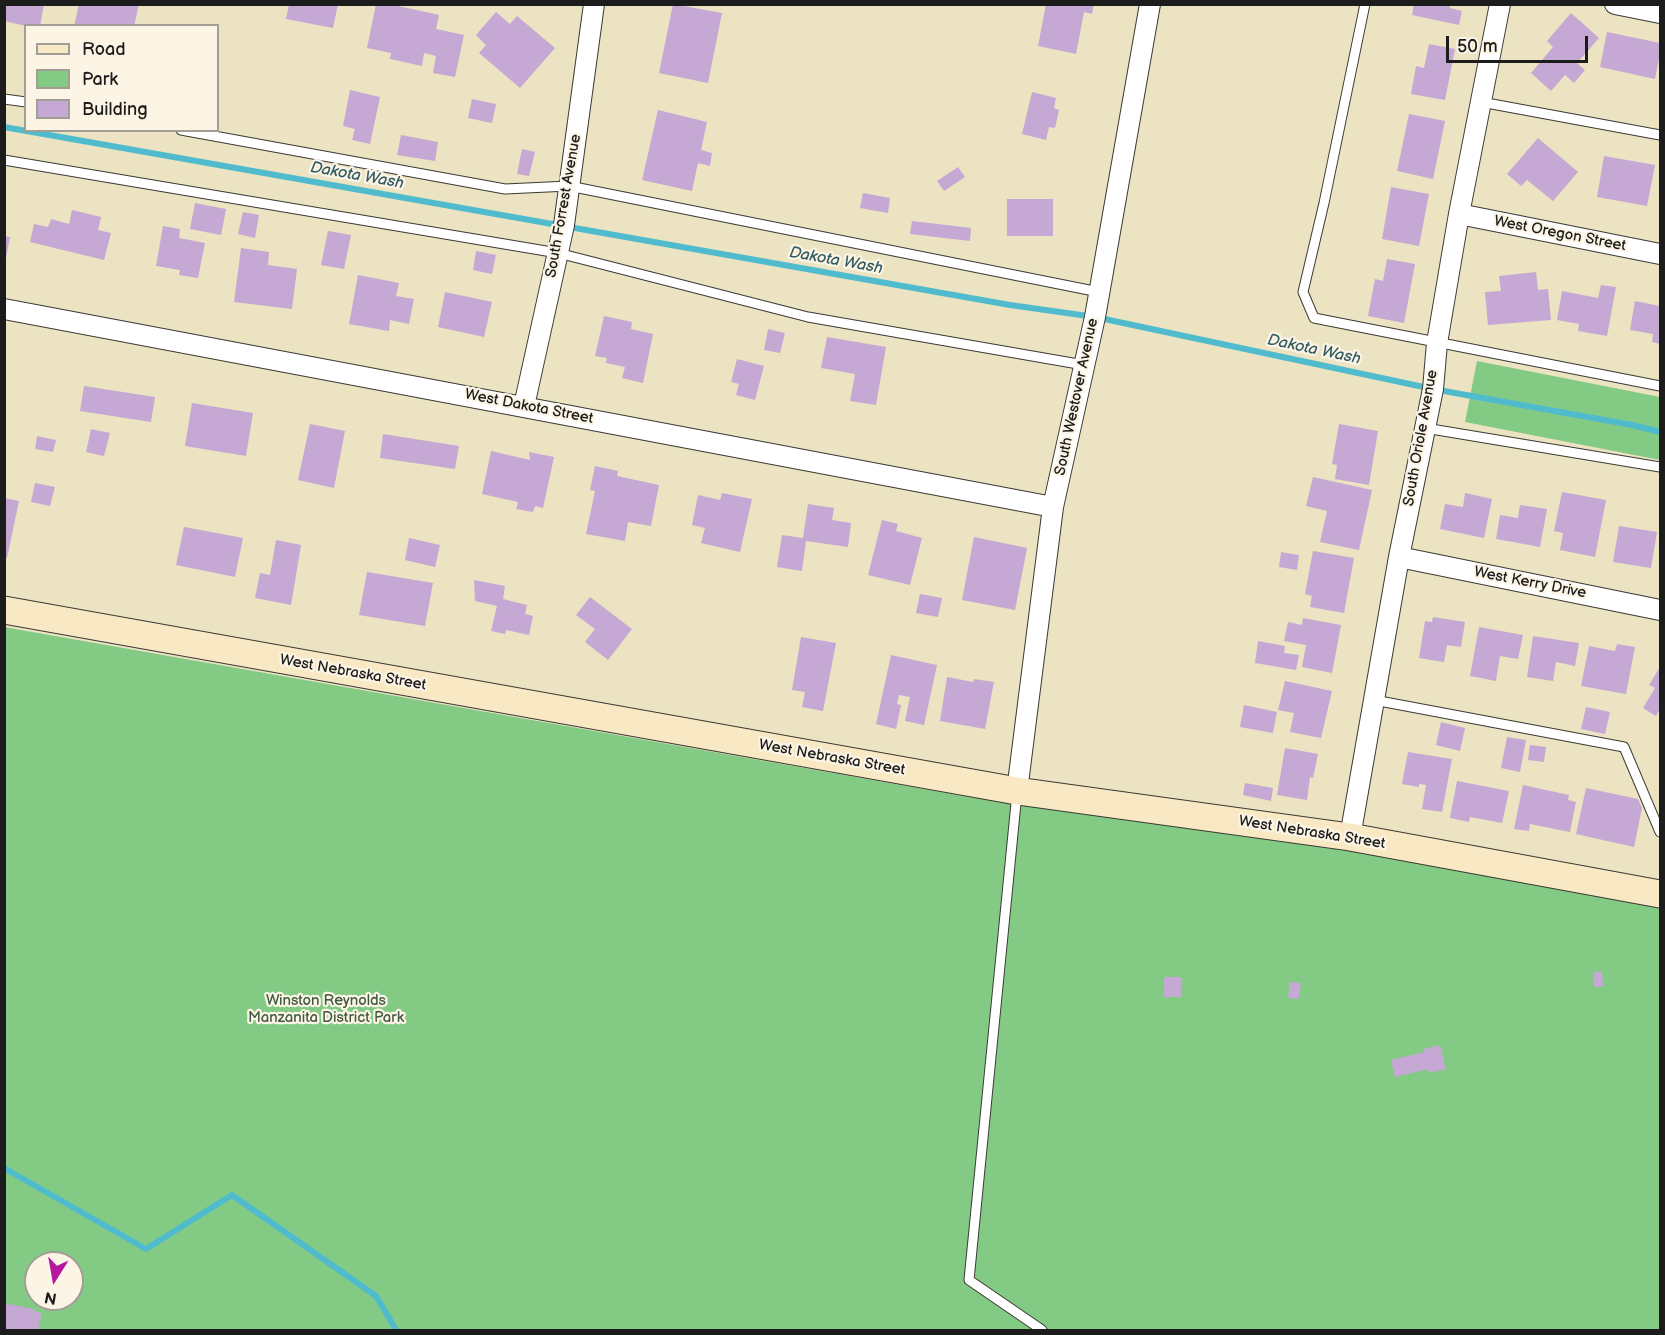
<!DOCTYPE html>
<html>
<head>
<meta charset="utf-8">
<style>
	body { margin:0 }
	#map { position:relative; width:1665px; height:1335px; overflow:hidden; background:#ebe3c1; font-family:"Balsamiq Sans",sans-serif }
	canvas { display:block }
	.frame { position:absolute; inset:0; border:6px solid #1c1c1c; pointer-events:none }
	.legend { position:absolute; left:24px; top:24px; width:195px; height:108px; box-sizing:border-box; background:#fcf5e5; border:2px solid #a29e95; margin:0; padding:8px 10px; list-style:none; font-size:18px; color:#1c1c1c }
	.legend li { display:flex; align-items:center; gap:12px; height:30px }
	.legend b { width:30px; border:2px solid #a29e95 }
	.north { position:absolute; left:24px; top:1251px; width:60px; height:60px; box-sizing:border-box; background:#fcf5e5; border:2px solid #a29e95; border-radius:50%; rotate:191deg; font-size:16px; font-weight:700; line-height:24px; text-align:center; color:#1c1c1c }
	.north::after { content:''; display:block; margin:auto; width:21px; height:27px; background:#b5179e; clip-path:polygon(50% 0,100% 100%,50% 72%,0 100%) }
	.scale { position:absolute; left:1446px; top:36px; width:142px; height:27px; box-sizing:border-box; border:3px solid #1c1c1c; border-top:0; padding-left:8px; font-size:18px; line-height:21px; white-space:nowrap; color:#1c1c1c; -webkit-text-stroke:4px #fcf5e5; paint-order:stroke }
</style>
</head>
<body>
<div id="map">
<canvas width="1665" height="1335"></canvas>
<div class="frame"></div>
<ul class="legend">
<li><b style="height:8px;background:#f8e8c3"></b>Road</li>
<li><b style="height:16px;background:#83ca85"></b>Park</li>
<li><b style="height:16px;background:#c5a8d4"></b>Building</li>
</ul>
<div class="north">N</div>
<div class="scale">50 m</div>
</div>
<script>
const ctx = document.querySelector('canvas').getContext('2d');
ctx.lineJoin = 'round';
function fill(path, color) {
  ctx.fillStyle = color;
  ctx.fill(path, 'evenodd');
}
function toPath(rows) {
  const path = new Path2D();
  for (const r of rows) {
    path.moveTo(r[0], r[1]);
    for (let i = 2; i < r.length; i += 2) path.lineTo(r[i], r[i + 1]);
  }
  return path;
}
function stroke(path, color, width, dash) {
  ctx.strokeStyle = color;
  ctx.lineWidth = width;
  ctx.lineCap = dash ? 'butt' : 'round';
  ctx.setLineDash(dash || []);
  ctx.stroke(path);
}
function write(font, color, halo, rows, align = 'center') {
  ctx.font = font + ' "Balsamiq Sans",sans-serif';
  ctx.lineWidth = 4.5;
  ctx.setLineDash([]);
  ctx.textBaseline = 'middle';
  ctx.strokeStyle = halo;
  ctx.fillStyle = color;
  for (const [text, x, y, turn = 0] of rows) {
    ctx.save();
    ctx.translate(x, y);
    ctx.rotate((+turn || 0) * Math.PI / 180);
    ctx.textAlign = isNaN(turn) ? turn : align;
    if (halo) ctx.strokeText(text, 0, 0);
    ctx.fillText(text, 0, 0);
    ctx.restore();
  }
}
fill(toPath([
	[1477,361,1660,397,1660,460,1465,422],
	[4,627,963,796,1345,847,1660,907,1660,1330,5,1330],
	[36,1263,72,1263,72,1299,36,1299]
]), '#83ca85');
stroke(toPath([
	[4,127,1010,305,1095,317,1433,389,1632,425,1660,432],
	[4,1168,146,1249,232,1195,376,1296,396,1330]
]), '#51bbce', 6);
fill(toPath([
	[4,4,44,4,40,26,26,26,4,21],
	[79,4,139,4,134,26,74,26],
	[289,4,338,4,333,28,286,19],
	[376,4,389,4,439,15,436,29,464,35,455,77,433,73,436,56,424,53,422,66,390,59,391,53,367,48],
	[673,4,722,13,708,83,659,73],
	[1046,4,1094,4,1092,14,1084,12,1076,54,1038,46],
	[1414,4,1450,4,1450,8,1462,11,1459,25,1412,15],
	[496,12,510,24,517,16,555,48,520,88,479,53,486,45,476,35],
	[1571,13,1599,38,1577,63,1585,70,1574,83,1565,75,1551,91,1531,73,1553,47,1547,41],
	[1607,32,1660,43,1660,54,1655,79,1600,67],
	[1429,44,1455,49,1445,100,1411,94,1416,66,1424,68],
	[350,90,380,97,370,144,352,140,355,129,343,126],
	[1032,92,1056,98,1054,108,1059,110,1055,128,1049,127,1046,140,1022,134],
	[472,99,496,104,492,123,468,118],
	[658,110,707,122,701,150,712,153,710,166,698,163,692,191,642,180],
	[1409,114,1445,121,1433,179,1397,171],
	[401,135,438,142,435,161,397,155],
	[1538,138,1578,172,1553,201,1527,180,1521,186,1507,174],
	[522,149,535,152,529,176,517,174],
	[1604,156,1655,165,1647,206,1597,197],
	[958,167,965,177,944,191,937,181],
	[1391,187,1429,194,1419,246,1382,239],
	[863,193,890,198,888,213,860,208],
	[1007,199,1053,199,1053,236,1007,236],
	[195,203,226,209,221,235,190,229],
	[72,210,101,217,98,230,111,233,104,260,30,242,34,224,48,227,51,219,69,224],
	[243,212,259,215,255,238,238,234],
	[912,221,971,228,970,241,910,234],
	[163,226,180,229,179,238,205,243,198,278,179,275,180,270,156,266],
	[328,231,351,235,344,269,321,265],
	[4,236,10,237,6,258,4,258],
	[241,248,269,252,268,265,297,269,292,309,234,302],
	[476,251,496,255,492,274,473,270],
	[1387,259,1415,264,1404,323,1368,316,1375,279,1383,281],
	[1536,272,1538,290,1548,289,1551,320,1488,325,1485,292,1501,291,1499,276],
	[358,275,399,283,396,296,414,299,409,324,390,320,389,331,349,324],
	[1601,285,1616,287,1607,336,1578,331,1579,324,1557,320,1562,291,1598,298],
	[445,292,492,302,484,337,438,327],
	[1635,301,1660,306,1660,344,1652,342,1653,334,1630,330],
	[604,316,632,322,631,329,653,334,643,383,622,378,625,367,606,363,607,358,595,356],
	[768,329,785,333,780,353,764,350],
	[827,337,886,347,876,405,850,401,855,374,821,368],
	[737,359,764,366,755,400,736,395,739,384,731,382],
	[84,386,155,397,151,422,80,411],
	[192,403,253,413,246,456,185,446],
	[310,424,345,431,334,488,298,480],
	[1339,424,1378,431,1369,485,1335,479,1337,465,1332,464],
	[91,429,110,433,104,456,86,452],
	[383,434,459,446,455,469,380,458],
	[37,436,56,440,53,452,35,449],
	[491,451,530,460,529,452,554,457,543,508,535,506,533,512,516,509,518,502,482,494],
	[595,466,618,471,617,476,659,485,651,526,628,522,625,541,586,534,595,491,590,490],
	[1313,477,1372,490,1359,550,1320,542,1327,511,1306,506],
	[35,483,55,487,50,506,31,502],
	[1562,492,1606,500,1595,557,1560,550,1563,533,1554,531],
	[722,493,752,499,740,552,701,543,705,528,692,525,698,495,720,500],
	[1465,493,1492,499,1484,538,1440,529,1445,504,1463,507],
	[4,498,19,501,7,558,4,557],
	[808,504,834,508,832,520,851,523,848,547,806,541,802,571,777,567,782,535,803,538],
	[1520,505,1547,509,1540,547,1496,539,1500,515,1518,518],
	[882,520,898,524,896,531,922,538,910,585,868,575],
	[1619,526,1657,532,1651,568,1613,562],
	[184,527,243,538,235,577,176,565],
	[974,537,1027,548,1015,610,962,600],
	[409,538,440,545,435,567,405,560],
	[276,540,301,545,291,605,255,598,260,573,270,575],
	[1313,551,1354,558,1344,613,1310,607,1312,596,1305,594],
	[1281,552,1299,555,1297,570,1279,567],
	[367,572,433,583,425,626,359,615],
	[474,580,505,586,503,599,527,605,525,614,533,616,529,635,506,630,505,634,491,631,497,606,475,601],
	[920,594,942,598,938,617,916,613],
	[590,597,632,629,608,660,585,642,595,629,576,615],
	[1433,617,1465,622,1461,647,1447,645,1444,662,1419,658,1425,621,1432,622],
	[1303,618,1341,625,1332,673,1302,667,1306,645,1284,641,1288,622,1302,625],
	[1479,627,1523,635,1518,659,1500,656,1496,681,1470,676],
	[1533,636,1579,643,1575,666,1556,662,1553,681,1527,677],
	[801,637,836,643,823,711,802,707,805,692,792,690],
	[1258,641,1285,646,1284,653,1299,655,1296,670,1255,663],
	[1617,644,1635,647,1626,694,1581,686,1589,646,1615,651],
	[891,655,937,665,924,725,905,721,910,697,899,695,897,704,901,705,896,729,876,724],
	[1660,667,1660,709,1656,716,1643,708,1655,688,1649,685],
	[947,677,973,682,974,679,994,682,985,729,940,721],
	[1285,681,1332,691,1321,738,1290,732,1294,713,1278,710],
	[1244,705,1277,712,1273,733,1240,727],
	[1586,707,1610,712,1605,734,1581,729],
	[1441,722,1465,728,1460,751,1436,745],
	[1507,737,1526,740,1520,772,1501,768],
	[1530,745,1546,747,1544,762,1528,760],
	[1285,748,1318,754,1313,778,1310,777,1307,800,1277,795],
	[1408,752,1452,759,1442,812,1422,809,1426,785,1419,784,1419,787,1402,784],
	[1457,781,1509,791,1502,823,1470,817,1469,822,1450,818],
	[1245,783,1273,788,1271,801,1243,795],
	[1523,785,1569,795,1568,800,1576,802,1570,832,1530,824,1529,831,1514,829],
	[1586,788,1638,799,1642,808,1634,847,1576,834],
	[1602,971,1603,986,1594,987,1593,972],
	[1164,977,1181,977,1181,997,1164,997],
	[1290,982,1301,983,1299,999,1288,998],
	[1440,1045,1446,1069,1429,1073,1428,1069,1395,1077,1391,1060,1424,1052,1424,1049],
	[4,1303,34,1309,34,1311,42,1313,38,1330,4,1330]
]), '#c5a8d4');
const lane = toPath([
	[1365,4,1324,203,1303,292,1314,318,1660,386],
	[4,99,26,102],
	[1481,102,1660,135],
	[181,130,505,189,569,186,1099,292],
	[4,160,558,253,808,317,1084,365],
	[1425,428,1660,467],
	[1374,700,1624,747,1660,832],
	[1017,793,969,1280,1042,1330]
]);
const street = toPath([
	[1615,4,1660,13],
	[1459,214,1660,254],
	[4,309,1053,507],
	[524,406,564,225,594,4],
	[1399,557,1660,610],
	[1017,791,1053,507,1095,317,1150,4],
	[1350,837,1399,557,1433,389,1437,343,1459,214,1500,4]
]);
const secondary = toPath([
	[4,610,1017,791,1350,837,1660,894]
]);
stroke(lane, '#3b3a35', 11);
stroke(street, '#3b3a35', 22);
stroke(secondary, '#3b3a35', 29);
stroke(lane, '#fff', 9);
stroke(street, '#fff', 20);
stroke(secondary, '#f8e8c3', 27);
write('15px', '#1c1c1c', '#fcf5e5', [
	["South Forrest Avenue",564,206,-80],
	["West Oregon Street",1560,234,11],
	["South Westover Avenue",1077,397,-78],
	["West Dakota Street",529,407,11],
	["South Oriole Avenue",1421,438,-80],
	["West Kerry Drive",1530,583,11],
	["West Nebraska Street",353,673,10],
	["West Nebraska Street",832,758,10],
	["West Nebraska Street",1312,833,9]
]);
write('15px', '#405941', '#fcf5e5', [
	["Winston Reynolds",326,1001],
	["Manzanita District Park",326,1018]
]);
write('italic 16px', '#315c63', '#fcf5e5', [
	["Dakota Wash",357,176,10],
	["Dakota Wash",836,261,10],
	["Dakota Wash",1314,350,12]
]);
</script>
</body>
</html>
